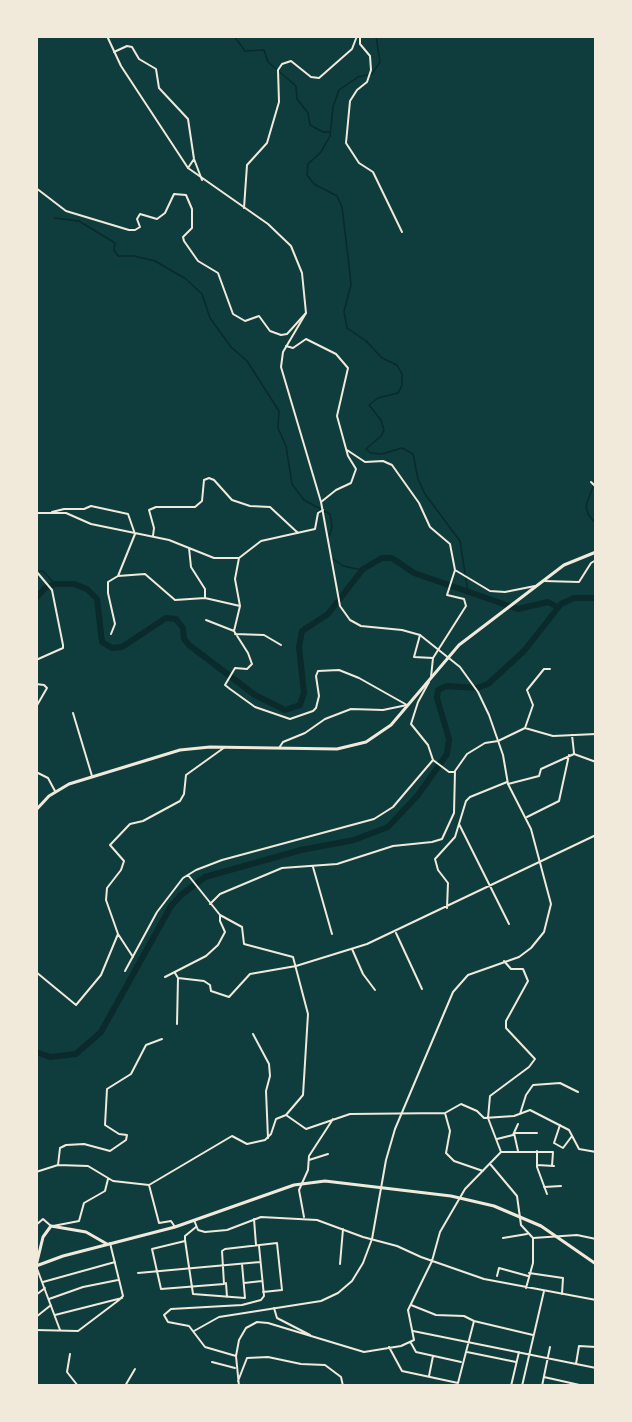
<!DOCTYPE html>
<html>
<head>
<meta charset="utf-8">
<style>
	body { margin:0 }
	#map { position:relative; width:632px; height:1422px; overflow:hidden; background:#0f3d3e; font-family:Quicksand,sans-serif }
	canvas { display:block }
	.frame { position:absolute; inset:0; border:38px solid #f1e9da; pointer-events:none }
</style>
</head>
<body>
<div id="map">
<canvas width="632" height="1422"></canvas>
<div class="frame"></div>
</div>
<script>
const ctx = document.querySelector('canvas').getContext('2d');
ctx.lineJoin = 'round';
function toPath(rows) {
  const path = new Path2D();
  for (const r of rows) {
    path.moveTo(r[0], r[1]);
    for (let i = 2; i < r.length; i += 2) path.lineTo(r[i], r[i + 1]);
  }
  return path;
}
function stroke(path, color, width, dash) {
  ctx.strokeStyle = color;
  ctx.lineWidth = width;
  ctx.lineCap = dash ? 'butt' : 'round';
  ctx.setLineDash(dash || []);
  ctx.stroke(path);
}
stroke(toPath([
	[234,36,245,51,264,50,268,62,296,86,297,99,308,113,310,125,323,132,329,132],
	[376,36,380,62,372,74,358,77,339,90,333,107,330,136,321,152,308,164,307,175,314,184,337,196,342,207,350,274,351,285,344,311,347,328,366,341,382,358,397,365,402,374,402,385,398,393,378,398,369,405,381,420,384,430,381,436,366,449,371,453,382,454,402,448,413,454,418,479,425,494,460,541,468,592],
	[54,218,79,221,115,243,114,250,118,256,134,256,155,261,186,279,202,294,210,318,231,347,247,361,279,411,278,428,286,446,292,484,304,500,330,514,332,527,329,537],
	[596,478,586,506,588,514,596,524],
	[328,542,330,554],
	[332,558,343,566,362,570],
	[37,572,43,571,55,584]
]), '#0a2a2b', 1.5);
stroke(toPath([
	[36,598,45,588,55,584,74,584,87,589,97,599,102,642,112,648,122,647,166,618,176,619,183,628,184,639,189,645,255,695,285,710,300,705,304,693,299,647,302,631,328,614,363,569,382,558,392,558,414,573,518,609,548,602,557,607],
	[36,1052,50,1057,76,1054,101,1032,171,906,181,895,205,877,301,850,354,840,388,827,418,795,447,754,449,739,437,698,438,690,447,686,477,688,488,684,524,651,561,604,574,598,596,598]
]), '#0a2a2b', 6);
stroke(toPath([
	[360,36,360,44,370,56,371,70,367,82,357,90,350,101,346,143,359,163,373,172,402,232],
	[114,52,127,46,132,47,139,59,156,69,159,88,188,119,194,159,202,180],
	[188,168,194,159],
	[36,188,66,211,129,230,135,230,140,227,137,219,140,214,157,219,165,213,174,194,186,195,192,209,192,228,183,237,184,241,198,261,218,273,233,314,245,321,259,316,270,331,281,335,287,334,306,313],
	[244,208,247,165,267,143,279,102,278,70,282,64,291,61,311,77,319,78,352,49,357,36],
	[286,346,293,348,306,339,336,354,348,368,337,416,348,456,356,469,351,483,336,490,321,502],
	[347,450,365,462,383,461,392,465,419,503,430,527,450,544,455,570,447,595,464,599,466,606,433,658,431,677],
	[591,482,596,487],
	[52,512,64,509,84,509,91,506,128,514,135,534,118,576],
	[36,513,66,513,91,524,169,540,214,558,239,558,261,541,315,529,318,513,323,510],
	[153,536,154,528,149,510,156,507,195,507,202,501,204,480,209,478,214,480,232,500,250,506,270,507,298,533],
	[189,548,191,567,205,589,205,598],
	[239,558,235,579,240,606,234,631,248,653,252,664,247,669,235,668,225,685,230,689,255,707,290,719,313,711,316,708,319,696,316,676,318,671,339,670,359,678,407,705],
	[455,570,490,591,505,592,535,586],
	[36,571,52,590,63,645,63,648,36,660],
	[544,581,579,582,591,563,596,560],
	[206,620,234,631],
	[111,634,115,624,108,593,108,582,118,576,145,574,175,600,205,598,240,606],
	[235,634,264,635,281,645],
	[420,635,414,657,433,658],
	[429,682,418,702,411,724,428,745,433,760],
	[36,684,44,685,47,688,36,707],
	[73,713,92,776],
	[525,728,533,705,527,690,544,669,550,669],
	[572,735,574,753],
	[279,748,283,742,305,733,325,719,351,709,383,710,407,705],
	[433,760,449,772,455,772],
	[36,772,48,778,55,791],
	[508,784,539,776,541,769,574,754,596,762],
	[527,817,559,801,569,755],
	[459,824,509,924],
	[313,867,332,934],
	[210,904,220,894,282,868,337,864,393,846,432,842,442,839,454,813,455,771,467,754,485,743,498,741,525,728,553,736,596,734],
	[447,908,448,883,438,870,435,859,455,837,466,801,470,797,507,782],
	[396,933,422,989],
	[352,949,363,974,375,990],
	[133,957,118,934,106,900,107,888,121,870,124,861,110,845,130,824,143,821,180,801,184,794,186,775,225,747],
	[125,971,157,912,183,878,196,870,222,860,374,819,393,807,433,760],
	[36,972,76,1005,101,975,118,934],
	[175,973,178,978,177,1024],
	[165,977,206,956,218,945,225,932,220,921,220,915],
	[178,978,204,981,210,985,211,991,229,997,250,974,296,966,367,944,596,835],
	[253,1034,269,1064,270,1076,266,1091,268,1138],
	[445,1113,450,1131,446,1153,454,1161,483,1171],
	[520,1114,526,1095,533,1085,560,1083,578,1092],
	[286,1115,306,1129,350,1114,445,1113,461,1104,477,1111,484,1118,514,1116,530,1110,569,1130,579,1149,596,1152],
	[560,1125,554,1143,563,1148,572,1136],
	[497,1139,513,1135,518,1124],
	[518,1151,514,1133,537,1133],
	[537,1151,537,1167,547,1194],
	[501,1152,553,1152,552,1166],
	[309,1160,328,1154],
	[58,1165,60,1148,66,1145,84,1144,110,1151,126,1140,127,1135,119,1134,105,1125,107,1089,131,1074,146,1045,162,1039],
	[491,1165,517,1196,521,1225,533,1238,577,1235,596,1239],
	[537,1165,554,1166],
	[36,1172,58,1165,88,1166,113,1181,149,1185,232,1136,247,1144,265,1140,271,1134,276,1119,286,1115,303,1095,308,1014,293,957,244,944,242,927,220,915,188,875],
	[149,1185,159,1223,171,1221,175,1227],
	[544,1187,561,1186],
	[304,1217,299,1190,308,1170,309,1156,333,1119],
	[254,1219,256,1245],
	[194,1220,198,1230,205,1232,227,1230,261,1217,317,1220,363,1237,397,1246,421,1257,484,1279,596,1300],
	[36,1225,43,1219,51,1226],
	[53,1226,79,1221,84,1203,105,1191,108,1179],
	[196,1227,185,1236,185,1240,193,1294,245,1298,242,1264],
	[503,1238,527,1234],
	[185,1241,152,1249,161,1289,224,1284,222,1251,225,1249,277,1243,282,1290,263,1292],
	[340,1264,343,1229],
	[36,1266,60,1330],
	[138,1273,260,1262],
	[497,1276,499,1268,528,1276],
	[43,1282,115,1262],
	[226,1283,227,1297],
	[244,1283,262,1281],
	[526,1288,533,1263,533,1238],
	[36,1295,45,1288],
	[49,1299,83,1287,118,1280],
	[411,1305,436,1315,464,1316,474,1321,533,1335],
	[274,1308,277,1318,310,1335],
	[55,1315,122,1298],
	[36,1317,51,1305],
	[36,1330,78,1331,119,1300,123,1296,110,1243],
	[413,1331,596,1368],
	[411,1343,416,1352,461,1362],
	[389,1347,402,1371,458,1383,474,1321],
	[467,1352,516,1362],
	[70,1354,67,1372,78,1386],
	[236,1356,205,1347,189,1326,168,1322,164,1315,171,1309,242,1305,261,1300,264,1296,259,1246],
	[212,1362,235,1368],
	[576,1364,579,1346,596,1347],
	[429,1376,433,1356],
	[544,1377,584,1386],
	[238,1381,247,1358,268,1357,301,1364,325,1365,341,1377,343,1386],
	[125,1386,135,1369],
	[239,1386,236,1356,239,1340,246,1328,257,1322,268,1323,364,1352,401,1346,414,1340,408,1310,432,1261,440,1232,465,1189,501,1152,488,1118,490,1096,529,1067,535,1059,506,1028,506,1021,528,981,523,969,511,969,504,961],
	[511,1386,519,1352],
	[522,1386,544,1291],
	[542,1386,550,1347]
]), '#f1e9da', 2);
stroke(toPath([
	[107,36,121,66,188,168,268,224,291,246,302,273,306,313,283,352,281,367,321,502,340,606,350,620,361,626,402,630,420,635,460,667,478,692,489,715,503,755,508,784,531,829,551,904,544,932,531,948,519,957,468,975,453,992,395,1129,386,1160,372,1239,363,1263,352,1281,338,1293,321,1301,219,1317,194,1331],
	[529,1273,563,1278,562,1294]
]), '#f1e9da', 2);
stroke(toPath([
	[36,1266,63,1256,175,1227,294,1185,325,1181,451,1196,494,1206,541,1226,596,1264],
	[36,1266,43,1237,51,1226,86,1232,107,1244]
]), '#f1e9da', 3);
stroke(toPath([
	[36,810,49,796,69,784,180,750,210,747,337,749,366,742,391,725,459,645,564,565,596,552]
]), '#f1e9da', 3);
</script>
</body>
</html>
